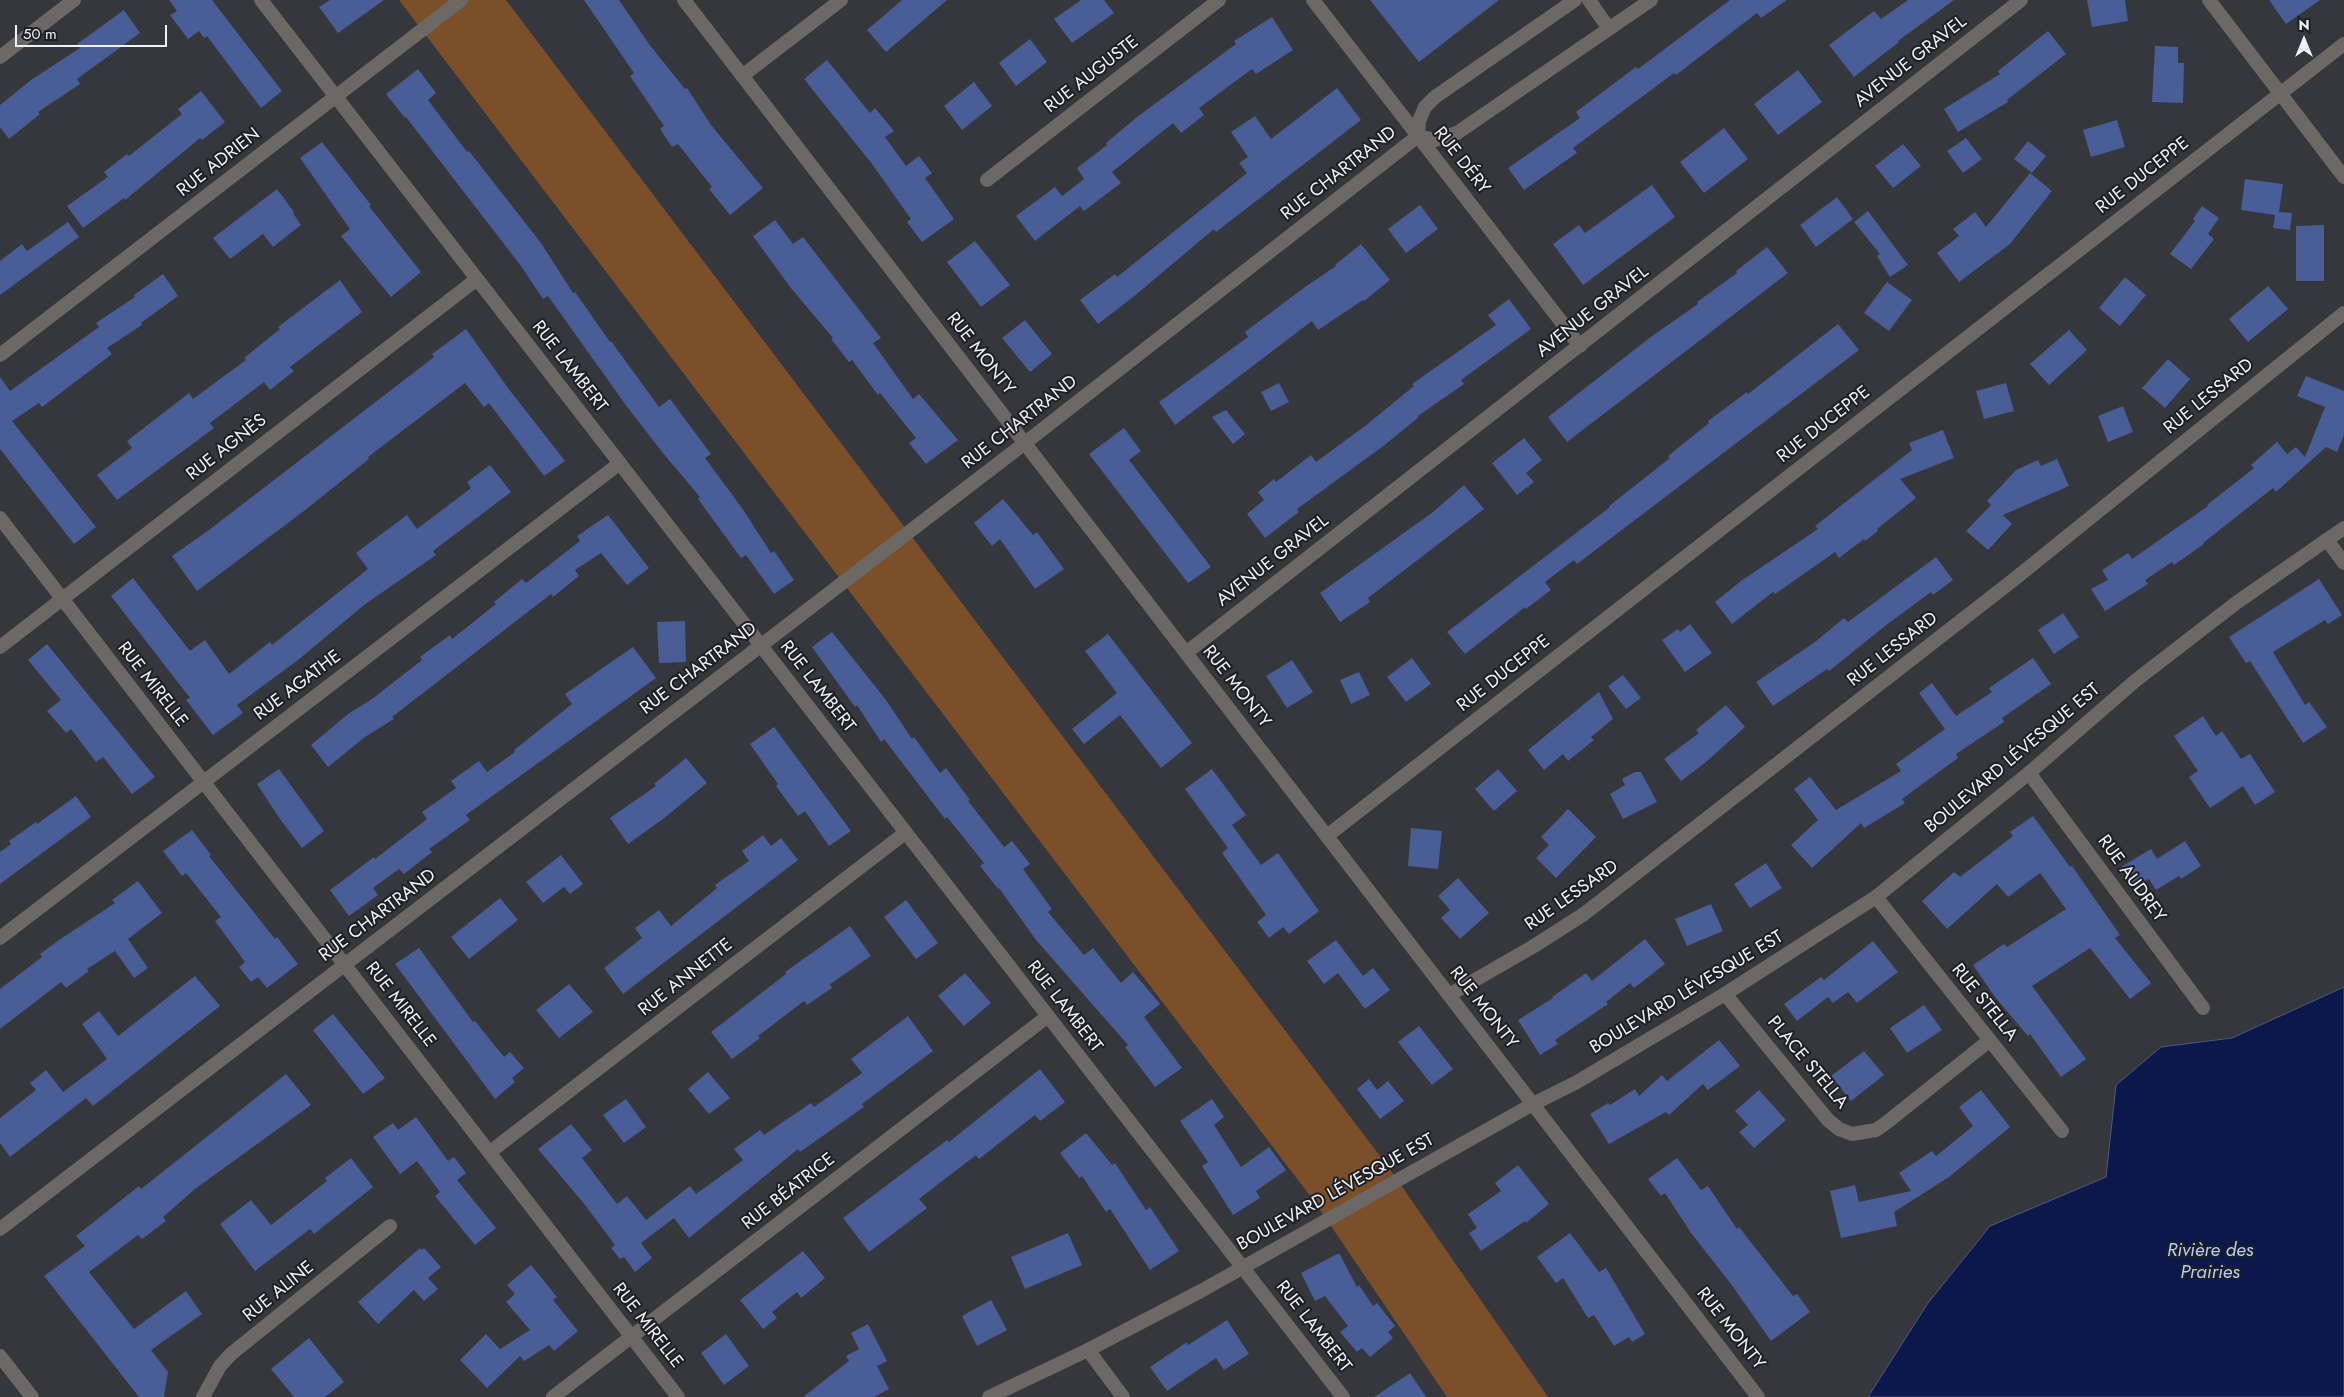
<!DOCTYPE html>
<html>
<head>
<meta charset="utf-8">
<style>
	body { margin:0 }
	#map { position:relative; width:2344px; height:1397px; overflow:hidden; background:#35373d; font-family:Jost,sans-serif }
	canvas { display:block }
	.north { position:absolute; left:2279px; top:15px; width:50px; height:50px; -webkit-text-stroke:4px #1e1f22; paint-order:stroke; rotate:0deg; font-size:14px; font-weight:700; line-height:20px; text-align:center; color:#f0f2f6 }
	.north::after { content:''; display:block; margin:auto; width:18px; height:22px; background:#f0f2f6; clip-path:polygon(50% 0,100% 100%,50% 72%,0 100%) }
	.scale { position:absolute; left:15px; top:25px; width:152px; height:22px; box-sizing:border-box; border:2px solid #f0f2f6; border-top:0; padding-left:6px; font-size:15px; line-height:18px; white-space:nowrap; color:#f0f2f6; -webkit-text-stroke:4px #1e1f22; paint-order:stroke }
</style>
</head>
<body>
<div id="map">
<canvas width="2344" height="1397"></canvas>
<div class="north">N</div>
<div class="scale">50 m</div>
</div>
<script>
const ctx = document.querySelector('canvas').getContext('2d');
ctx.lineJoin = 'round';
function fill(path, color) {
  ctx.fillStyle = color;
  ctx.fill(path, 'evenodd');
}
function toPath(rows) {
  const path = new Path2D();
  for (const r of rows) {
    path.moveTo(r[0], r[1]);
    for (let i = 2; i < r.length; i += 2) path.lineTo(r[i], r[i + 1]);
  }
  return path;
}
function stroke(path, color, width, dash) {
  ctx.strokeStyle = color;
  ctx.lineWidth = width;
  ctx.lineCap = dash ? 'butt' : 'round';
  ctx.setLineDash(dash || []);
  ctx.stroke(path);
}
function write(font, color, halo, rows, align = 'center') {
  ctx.font = font + ' Jost,sans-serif';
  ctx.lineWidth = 4;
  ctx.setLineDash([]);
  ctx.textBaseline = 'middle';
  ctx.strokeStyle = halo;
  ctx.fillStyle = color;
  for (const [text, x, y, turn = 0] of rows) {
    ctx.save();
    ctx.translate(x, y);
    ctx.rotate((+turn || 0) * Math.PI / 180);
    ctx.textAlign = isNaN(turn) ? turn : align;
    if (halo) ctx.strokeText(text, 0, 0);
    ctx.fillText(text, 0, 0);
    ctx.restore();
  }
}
fill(toPath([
	[399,0,506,0,1389,1168,1548,1397,1447,1397,1314,1201]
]), '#7b4f29');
const water = toPath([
	[2344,987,2344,1397,1868,1397,1928,1303,1990,1226,2106,1177,2116,1085,2161,1047,2232,1038,2344,987]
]);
fill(water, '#0c174b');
stroke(water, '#50597e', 1);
fill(toPath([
	[169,0,212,0,282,91,261,108,207,36,204,38,199,31,188,39,170,15,177,11],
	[330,0,384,0,338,33,319,7],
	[584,0,619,0,649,44,685,89,687,88,711,125,763,188,730,215,709,189,712,187,678,144,672,147,660,129,664,126,630,76,634,73],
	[902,0,947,0,886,52,867,30],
	[1081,0,1104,0,1114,13,1072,43,1054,19],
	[1370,0,1499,0,1419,62],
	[1730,0,1787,0,1761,18,1757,13,1676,75,1674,73,1573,148,1577,153,1524,190,1508,168,1580,118,1576,112,1636,67,1638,69],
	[1908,0,1954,0,1898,41,1899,42,1854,77,1829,45,1874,11,1881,19],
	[2087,0,2125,0,2128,21,2092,27],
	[2269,0,2320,0,2286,24],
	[124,10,140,33,77,79,80,84,38,112,40,114,9,139,0,127,0,105,31,80,80,48,77,44],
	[1272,17,1293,50,1256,74,1252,69,1199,108,1204,115,1181,133,1173,123,1112,172,1121,183,1084,211,1080,206,1035,241,1016,216,1055,187,1062,196,1084,179,1077,168,1107,145,1106,143,1137,117,1236,44,1234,41],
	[2048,31,2066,54,2007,100,2008,102,1958,132,1944,109,2000,74,1998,71],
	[1030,39,1047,62,1016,86,999,63],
	[2155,46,2178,47,2178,63,2184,63,2183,103,2152,102],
	[827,60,870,113,875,108,894,131,885,137,906,166,919,156,932,173,925,178,954,219,922,242,907,222,911,219,872,164,804,79],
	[418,69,436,93,428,100,467,152,469,151,541,243,573,293,575,292,610,342,611,341,659,407,670,399,711,454,705,458,742,508,771,553,774,551,794,580,774,594,746,555,741,558,698,499,700,497,662,452,625,404,548,296,543,299,521,266,406,117,405,118,386,94],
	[1798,70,1822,102,1778,135,1754,104],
	[974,82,992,106,962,130,944,106],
	[1337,88,1361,120,1216,232,1214,229,1132,298,1098,324,1080,300,1115,274,1117,277,1247,173,1239,163,1248,157,1231,132,1255,116,1271,139],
	[201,91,225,122,202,140,200,138,125,200,124,198,83,228,67,206,108,177,104,172,127,154,129,156,182,114,178,109],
	[2117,120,2125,147,2091,157,2083,130],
	[1724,128,1748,159,1704,193,1680,162],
	[1966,138,1982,159,1963,173,1947,151],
	[2028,141,2046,156,2032,173,2014,159],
	[322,142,371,205,369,206,421,272,391,297,341,236,350,229,300,158],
	[1903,144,1921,166,1893,188,1875,166],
	[2030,173,2052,191,2010,244,1959,282,1937,253,1959,236,1953,229,1975,212,1986,227],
	[2245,179,2283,184,2279,212,2292,213,2290,230,2273,228,2275,215,2241,210],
	[1652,185,1675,217,1583,285,1553,244,1579,225,1585,233],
	[277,189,294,212,293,213,301,225,273,247,263,234,230,259,213,238],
	[1837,197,1853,219,1816,247,1800,225],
	[1420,205,1438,229,1406,253,1388,229],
	[2202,206,2219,218,2208,234,2214,239,2191,269,2170,254,2195,221,2193,219],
	[1868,211,1908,265,1890,277,1877,256,1880,254,1854,222],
	[775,220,793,244,803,237,881,338,873,343,913,399,919,394,958,440,926,464,909,443,916,438,880,393,878,395,852,360,849,362,831,339,833,338,790,287,753,236],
	[68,222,79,237,0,295,0,261,22,244,27,251],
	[2324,225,2324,281,2296,281,2296,226],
	[975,241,1010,285,981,307,947,262],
	[1361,244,1390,280,1364,301,1363,300,1318,330,1312,321,1175,425,1159,402,1248,337,1245,332,1305,287,1336,266,1335,265],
	[1767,247,1788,273,1567,442,1548,417,1652,336,1698,304,1697,302,1737,273,1736,271],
	[163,274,178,296,141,323,142,325,107,348,112,354,42,407,39,403,12,421,96,527,74,544,0,449,0,377,10,391,99,327,96,323,135,297,134,295],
	[2125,277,2146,295,2120,326,2099,308],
	[340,280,362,312,290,367,294,371,270,390,264,382,210,423,214,428,117,500,97,475,132,448,127,441,189,393,193,399,246,360,244,358,280,329,278,327],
	[1887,282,1912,300,1889,331,1864,313],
	[2268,286,2288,309,2248,342,2229,319],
	[1509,299,1531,329,1461,380,1464,384,1418,416,1419,417,1382,447,1297,509,1299,512,1265,538,1247,514,1264,500,1258,492,1274,479,1276,482,1311,455,1316,462,1365,426,1414,386,1412,384,1496,325,1488,315],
	[1025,320,1052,354,1030,372,1002,338],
	[1838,324,1859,350,1577,564,1574,560,1545,582,1551,590,1526,609,1525,607,1465,654,1447,632,1610,507,1609,506,1670,458,1668,456,1709,423,1708,421,1747,392,1748,394],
	[466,329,508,388,565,461,544,476,489,403,484,407,465,383,368,457,369,459,304,511,197,591,172,556,209,530,434,357,432,354],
	[2069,330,2087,350,2049,385,2030,364],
	[2168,359,2190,379,2165,408,2142,388],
	[2306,376,2344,391,2344,435,2337,452,2326,447,2276,492,2273,488,2203,543,2204,544,2174,565,2172,562,2145,580,2148,584,2105,611,2091,589,2108,580,2102,570,2128,553,2132,559,2208,506,2207,505,2254,468,2251,465,2277,442,2287,454,2296,447,2305,457,2325,407,2297,396],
	[1279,383,1289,402,1271,411,1261,392],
	[2006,383,2014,411,1984,419,1976,391],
	[2123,406,2133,432,2108,442,2098,416],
	[1226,410,1245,434,1233,444,1212,417],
	[1124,428,1141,451,1129,460,1211,567,1188,583,1089,454],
	[1943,430,1954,458,1900,479,1916,498,1877,529,1878,531,1865,541,1864,539,1839,558,1835,552,1775,594,1773,592,1732,624,1715,602,1741,581,1818,529,1815,526,1912,450,1909,443],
	[1524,438,1542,460,1526,473,1534,482,1517,495,1492,463],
	[2057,459,2069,486,2003,515,2012,524,1988,550,1966,531,1991,505,1987,501,2016,470,2038,460,2041,466],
	[490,465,511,492,433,551,436,555,364,605,298,660,237,705,243,713,213,735,186,700,190,698,111,596,133,578,190,651,205,640,229,674,270,642,272,645,368,569,356,553,407,515,417,529,471,488,467,482],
	[1464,485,1484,509,1368,598,1370,602,1340,622,1320,593,1433,512],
	[1003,499,1033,535,1037,532,1064,569,1035,589,1000,539,992,546,974,523],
	[608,515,649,568,627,585,601,553,575,570,579,576,553,597,551,594,392,717,394,719,365,737,328,767,311,745,348,714,372,699,422,660,420,657,450,635,452,639,496,604,494,602,522,579,526,583,580,541,577,536],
	[1936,557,1953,580,1933,595,1931,592,1885,626,1829,671,1827,669,1773,706,1756,682,1815,642,1844,618,1848,622],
	[2319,579,2342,615,2328,624,2325,620,2273,652,2305,705,2309,702,2327,727,2303,743,2250,661,2246,663,2229,637],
	[2063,613,2079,637,2054,654,2038,630],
	[685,621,686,662,659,663,657,622],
	[1690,624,1712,653,1685,672,1662,640,1678,629,1680,632],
	[832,632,886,700,912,739,914,737,940,773,946,768,970,800,968,801,1004,847,1012,841,1030,864,1023,869,1052,909,1048,912,1084,955,1093,948,1121,983,1133,972,1160,1004,1144,1017,1182,1068,1155,1087,1125,1047,1128,1045,1036,940,999,888,998,889,980,866,984,863,947,817,945,819,884,739,881,742,857,705,855,707,812,647],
	[1108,634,1192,743,1161,768,1120,715,1084,744,1072,729,1117,693,1085,651],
	[47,644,155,777,132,794,103,757,96,762,71,729,66,733,47,711,61,700,28,660],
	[633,647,656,678,466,815,470,820,429,849,432,852,404,874,399,869,373,888,378,895,349,916,330,890,374,857,375,859,427,819,422,812,456,788,451,781,479,761,487,772,515,752,514,750,572,704,565,694],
	[1412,658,1431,684,1406,702,1387,677],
	[2033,658,2051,684,2002,718,2004,722,1956,754,1958,758,1902,799,1905,803,1864,828,1861,823,1812,868,1791,845,1818,820,1794,789,1810,777,1836,810,1901,771,1896,764,1945,729,1919,693,1932,683,1956,716,1992,692,1989,688],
	[1292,660,1313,692,1287,708,1266,676],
	[1359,672,1370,695,1351,704,1340,680],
	[1623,675,1641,698,1626,709,1608,686],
	[1599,692,1613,719,1591,737,1594,740,1568,761,1563,754,1544,770,1528,750],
	[1726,705,1745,727,1706,762,1681,781,1664,759,1699,733,1696,730],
	[2203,716,2216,736,2222,731,2241,759,2250,754,2275,792,2255,805,2243,786,2210,808,2189,777,2198,771,2174,736],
	[774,727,851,831,829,846,805,811,798,816,776,786,778,784,750,744],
	[686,758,707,783,663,819,628,844,610,818,656,786,654,784],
	[279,769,324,831,302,848,280,819,257,784],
	[1212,769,1246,815,1232,825,1261,865,1278,853,1319,911,1289,934,1283,927,1269,938,1257,922,1266,915,1222,853,1228,848,1185,789],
	[1498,769,1517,791,1494,811,1475,789],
	[1635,772,1641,772,1657,802,1623,819,1610,794,1625,785,1622,779],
	[76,796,91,817,0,884,0,852,11,844,9,841,36,822,37,824],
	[1568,809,1596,837,1556,878,1536,858,1549,845,1541,837],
	[2033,816,2070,867,2072,866,2120,935,2115,938,2151,983,2130,999,2090,948,2032,986,2086,1059,2061,1077,2030,1034,2028,1036,1995,997,1973,965,2004,944,2007,947,2066,909,2040,873,2008,897,1997,884,1947,929,1922,901,1954,872,1960,877,2013,836,2010,832],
	[1411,828,1442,831,1438,869,1408,866],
	[192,830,211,855,209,856,275,939,277,937,298,964,267,988,258,977,251,982,239,967,245,962,215,921,221,917,186,873,182,876,163,851],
	[763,835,771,846,781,838,798,860,623,994,604,968,642,938,635,928,659,910,671,926,717,888,715,885,749,861,742,851],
	[2185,841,2201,866,2181,879,2179,876,2156,890,2149,879,2134,888,2121,867,2151,849,2157,859],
	[561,855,583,884,570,894,564,887,543,903,526,882],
	[1766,863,1782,888,1750,908,1734,884],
	[1458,878,1489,913,1460,939,1441,918,1450,910,1438,896],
	[138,881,162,913,128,939,148,968,134,978,115,951,87,969,89,971,66,988,61,982,0,1029,0,989,42,957,40,954,59,940,115,903,112,900],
	[500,898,518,920,469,959,451,937],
	[906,900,938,943,916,959,884,917],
	[1711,904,1723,931,1687,946,1675,919],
	[850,926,871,956,830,984,832,988,807,1005,804,1001,758,1036,760,1038,732,1059,711,1032,786,974,785,972],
	[1645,939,1665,964,1634,988,1630,983,1606,1002,1608,1004,1555,1040,1558,1044,1540,1055,1518,1020,1553,998,1552,997,1586,973,1592,981],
	[1336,940,1363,976,1373,968,1390,990,1365,1009,1338,973,1324,984,1307,961],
	[1873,941,1898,972,1857,1003,1848,992,1833,1003,1828,997,1797,1021,1784,1004,1821,977,1824,980],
	[419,948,473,1022,475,1021,504,1057,510,1052,524,1068,512,1078,515,1082,495,1099,395,964],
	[965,973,991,1003,964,1026,938,996],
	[195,976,220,1006,93,1106,86,1098,10,1157,0,1143,0,1118,36,1090,30,1083,46,1070,63,1092,107,1059,82,1024,99,1011,118,1036],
	[569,984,593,1012,559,1038,536,1010],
	[1924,1005,1942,1030,1907,1053,1890,1028],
	[333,1014,385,1078,363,1094,313,1030],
	[908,1016,933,1051,862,1104,864,1107,800,1152,798,1149,689,1238,674,1218,641,1243,652,1258,635,1272,624,1257,620,1259,611,1248,615,1245,585,1205,538,1149,571,1124,592,1150,582,1158,617,1204,627,1196,646,1220,690,1186,696,1194,743,1160,734,1149,760,1130,764,1135,811,1103,814,1107,862,1073,851,1059],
	[1419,1026,1453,1069,1432,1085,1398,1042],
	[1719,1040,1740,1066,1708,1090,1703,1084,1669,1115,1666,1112,1609,1144,1590,1114,1608,1103,1610,1105,1635,1089,1639,1096,1662,1075,1667,1081],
	[1864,1051,1884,1075,1851,1101,1831,1076],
	[1040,1069,1065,1102,1040,1121,1035,1115,979,1159,976,1155,919,1199,927,1208,869,1252,843,1218,947,1140,949,1142],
	[708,1072,730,1098,709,1114,688,1089],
	[286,1074,311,1105,195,1189,163,1217,166,1221,142,1239,138,1235,89,1272,134,1329,186,1291,202,1314,151,1350,168,1372,164,1397,139,1397,44,1276,85,1246,76,1236,139,1186,141,1189],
	[1369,1079,1377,1090,1388,1081,1404,1101,1380,1119,1357,1089],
	[1759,1090,1786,1120,1754,1148,1739,1132,1748,1125,1735,1111],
	[1981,1090,2010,1127,1949,1177,1894,1212,1897,1226,1841,1238,1830,1191,1855,1185,1859,1202,1911,1191,1899,1173,1932,1151,1936,1156,1973,1126,1959,1107],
	[626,1099,646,1127,624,1143,603,1115],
	[1212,1099,1224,1117,1214,1125,1241,1167,1269,1147,1286,1170,1256,1191,1260,1198,1233,1215,1202,1166,1208,1162,1180,1121],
	[416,1117,448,1161,454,1157,466,1173,457,1180,496,1228,475,1245,435,1196,440,1192,417,1161,400,1174,373,1137,393,1123,398,1130],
	[1086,1133,1112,1165,1115,1163,1146,1210,1150,1207,1179,1251,1150,1270,1110,1209,1106,1212,1082,1176,1079,1178,1060,1153],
	[351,1158,373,1187,314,1234,310,1229,255,1271,220,1224,251,1200,271,1225,327,1181,325,1178],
	[1677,1158,1701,1190,1708,1186,1737,1229,1739,1227,1793,1296,1797,1294,1810,1312,1771,1341,1731,1284,1691,1233,1665,1193,1661,1196,1648,1179],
	[1518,1165,1549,1204,1526,1223,1525,1221,1481,1251,1469,1233,1477,1228,1468,1214,1501,1191,1495,1183],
	[1068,1233,1082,1265,1025,1289,1011,1257],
	[1570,1233,1599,1272,1606,1268,1645,1334,1632,1342,1629,1337,1614,1346,1594,1315,1588,1318,1563,1278,1556,1283,1537,1257],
	[420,1248,421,1250,424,1248,441,1267,428,1278,438,1289,424,1301,414,1290,378,1324,358,1302],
	[803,1251,825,1278,801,1298,797,1292,772,1312,777,1318,763,1329,740,1300],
	[1339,1253,1357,1287,1359,1285,1373,1306,1377,1303,1395,1326,1388,1332,1393,1338,1370,1357,1362,1348,1357,1352,1340,1332,1348,1326,1325,1296,1315,1301,1301,1273],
	[531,1265,557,1297,553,1300,578,1331,554,1351,549,1345,524,1361,520,1356,487,1388,460,1360,486,1334,500,1349,530,1330,506,1302,515,1294,507,1285],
	[991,1300,1007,1330,977,1346,962,1316],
	[1227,1320,1249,1354,1224,1370,1216,1358,1167,1391,1150,1367,1187,1342,1188,1345],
	[868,1324,887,1361,877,1366,889,1389,874,1397,803,1397,849,1361,846,1356,859,1349,851,1333],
	[726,1334,749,1366,724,1385,701,1353],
	[309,1338,344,1382,325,1397,294,1397,271,1369],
	[1410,1373,1426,1397,1374,1397]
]), '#495d96');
stroke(toPath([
	[261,0,1343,1397],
	[684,0,1758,1397],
	[1313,0,1580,346],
	[1589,0,1609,29],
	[0,57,74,0],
	[742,76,841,0],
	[1418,136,1435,140,1457,133,1651,0],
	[987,180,1219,0],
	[0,355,461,0],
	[0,518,678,1397],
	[2327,540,2344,563],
	[0,647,477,279],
	[1186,653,2021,0],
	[2029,773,2203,1008],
	[1327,836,2344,44],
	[1876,897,2062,1131],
	[0,938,620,463],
	[1725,994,1828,1120,1839,1129,1852,1134,1876,1130,1886,1123,1990,1040],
	[1449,995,1534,946,1584,914,2012,581,2344,313],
	[490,1152,905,833],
	[0,1229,1025,443,1418,136,1419,121,1425,107,1435,97,1575,0],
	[1088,1350,1123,1397],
	[0,1356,32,1397],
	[203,1397,220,1366,231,1354,390,1226],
	[553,1397,1048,1016]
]), '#6b6866', 14);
stroke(toPath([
	[2209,0,2344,177],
	[989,1397,1088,1350,1201,1291,1533,1104,1577,1082,1725,994,1876,897,2029,773,2135,681,2236,603,2344,528]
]), '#6b6866', 14);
write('18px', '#f0f2f6', '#1e1f22', [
	["AVENUE GRAVEL",1911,62,-38],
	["RUE AUGUSTE",1092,75,-38],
	["RUE DÉRY",1461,161,52],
	["RUE ADRIEN",219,163,-38],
	["RUE CHARTRAND",1339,174,-38],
	["RUE DUCEPPE",2143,176,-38],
	["AVENUE GRAVEL",1593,312,-38],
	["RUE MONTY",980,354,52],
	["RUE LAMBERT",569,367,52],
	["RUE LESSARD",2209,397,-39],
	["RUE CHARTRAND",1020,423,-38],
	["RUE DUCEPPE",1824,425,-38],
	["RUE AGNÈS",227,448,-38],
	["AVENUE GRAVEL",1273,561,-38],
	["RUE LESSARD",1893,650,-38],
	["RUE CHARTRAND",699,669,-37],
	["RUE DUCEPPE",1504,674,-38],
	["RUE MIRELLE",152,685,52],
	["RUE AGATHE",298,686,-37],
	["RUE LAMBERT",817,687,52],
	["RUE MONTY",1236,687,52],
	["BOULEVARD LÉVESQUE EST",2013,759,-40],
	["RUE AUDREY",2131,879,54],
	["RUE LESSARD",1572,896,-35],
	["RUE CHARTRAND",378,916,-37],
	["RUE ANNETTE",686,978,-38],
	["BOULEVARD LÉVESQUE EST",1687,993,-31],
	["RUE STELLA",1984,1003,51],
	["RUE MIRELLE",400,1005,52],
	["RUE LAMBERT",1064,1007,52],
	["RUE MONTY",1483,1008,52],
	["PLACE STELLA",1807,1063,50],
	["RUE BÉATRICE",789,1192,-38],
	["BOULEVARD LÉVESQUE EST",1336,1193,-29],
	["RUE ALINE",279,1292,-39],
	["RUE MIRELLE",647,1326,52],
	["RUE LAMBERT",1313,1327,52],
	["RUE MONTY",1730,1329,52]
]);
write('italic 19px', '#b7cafe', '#1e1f22', [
	["Rivière des",2210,1251],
	["Prairies",2210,1273]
]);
</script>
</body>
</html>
